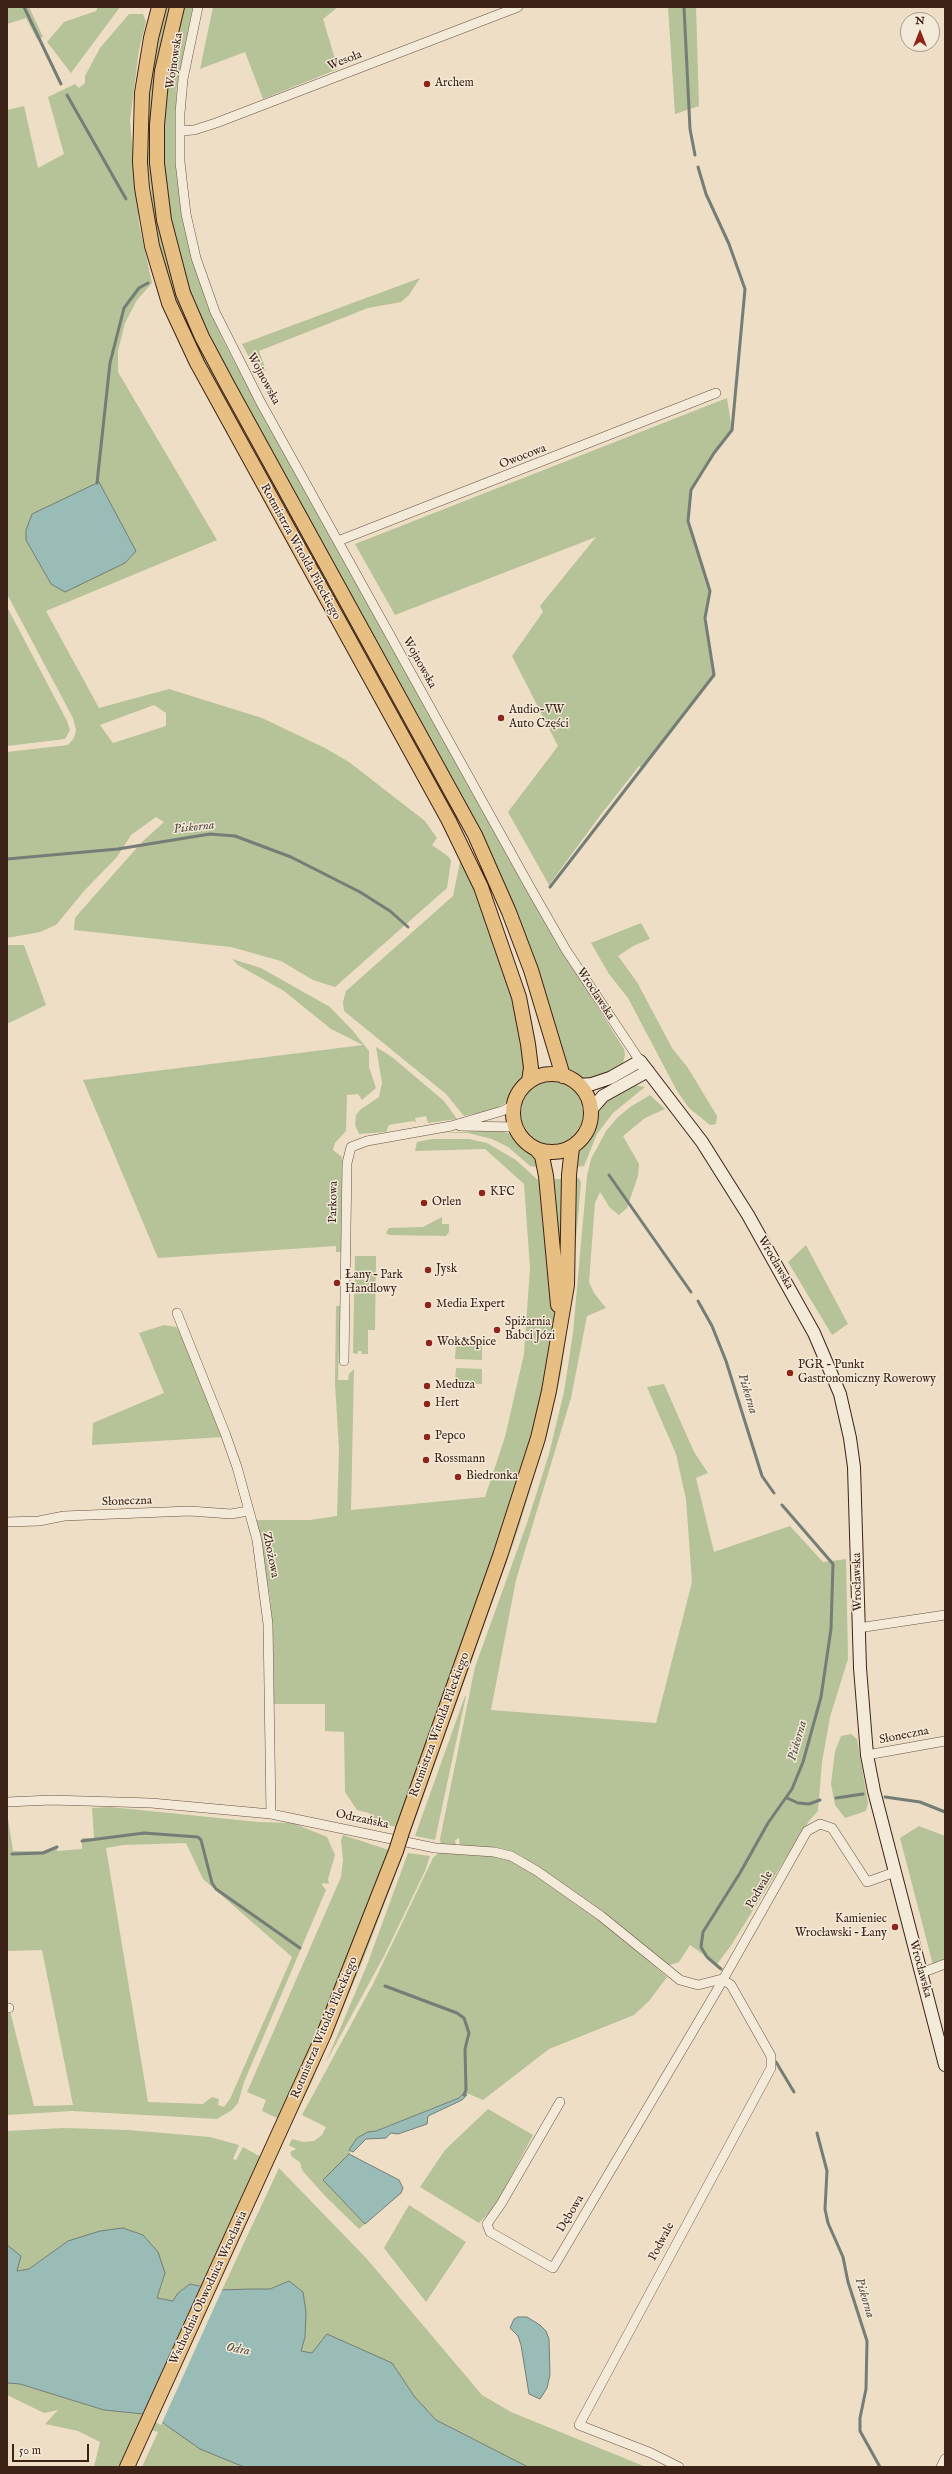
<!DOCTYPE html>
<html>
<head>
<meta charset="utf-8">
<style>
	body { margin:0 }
	#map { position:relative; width:952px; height:2474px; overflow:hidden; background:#eedec6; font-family:"IM FELL English",serif }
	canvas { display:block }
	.frame { position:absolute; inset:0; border:8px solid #3d2218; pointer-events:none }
	.north { position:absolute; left:900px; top:12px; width:40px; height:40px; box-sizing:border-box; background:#f4eada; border:1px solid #ab9a8c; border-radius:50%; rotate:0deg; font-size:11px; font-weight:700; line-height:16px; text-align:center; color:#3d2218 }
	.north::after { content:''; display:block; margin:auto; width:14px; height:18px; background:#8f2418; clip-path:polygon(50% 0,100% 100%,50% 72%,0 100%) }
	.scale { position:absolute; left:12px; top:2444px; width:77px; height:18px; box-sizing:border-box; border:2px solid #3d2218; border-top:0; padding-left:5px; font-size:12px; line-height:14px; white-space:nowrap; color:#3d2218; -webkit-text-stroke:3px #f4eada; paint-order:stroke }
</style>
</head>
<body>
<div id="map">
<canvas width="952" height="2474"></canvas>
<div class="frame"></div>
<div class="north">N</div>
<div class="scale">50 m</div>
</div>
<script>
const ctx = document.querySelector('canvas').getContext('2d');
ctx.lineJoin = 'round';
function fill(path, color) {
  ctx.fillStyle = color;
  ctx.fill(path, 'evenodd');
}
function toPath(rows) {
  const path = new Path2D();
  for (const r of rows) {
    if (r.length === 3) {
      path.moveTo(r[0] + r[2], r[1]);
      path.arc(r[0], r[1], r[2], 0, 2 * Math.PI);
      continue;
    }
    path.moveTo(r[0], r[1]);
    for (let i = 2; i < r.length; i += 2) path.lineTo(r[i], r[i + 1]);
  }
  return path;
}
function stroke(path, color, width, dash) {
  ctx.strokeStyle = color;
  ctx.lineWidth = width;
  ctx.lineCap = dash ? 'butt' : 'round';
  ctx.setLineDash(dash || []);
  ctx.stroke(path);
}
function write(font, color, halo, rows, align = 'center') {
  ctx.font = font + ' "IM FELL English",serif';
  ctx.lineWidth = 3;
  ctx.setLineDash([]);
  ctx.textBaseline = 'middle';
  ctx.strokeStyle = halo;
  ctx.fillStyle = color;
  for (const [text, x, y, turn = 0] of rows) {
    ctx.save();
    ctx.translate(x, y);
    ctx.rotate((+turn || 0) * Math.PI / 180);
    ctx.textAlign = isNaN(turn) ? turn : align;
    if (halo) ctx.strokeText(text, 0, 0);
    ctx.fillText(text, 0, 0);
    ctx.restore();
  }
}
fill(toPath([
	[7,7,29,7,43,37,37,39,26,18,7,24],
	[98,7,120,7,71,73,47,42,64,22,96,11],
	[166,7,170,7,157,61,152,107,150,156,159,229,178,296,458,817,455,820,211,378,181,314,168,281,155,225,146,147,149,89,155,53],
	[183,7,193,7,177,85,175,119,176,171,187,239,207,305,225,344,259,408,549,930,624,1049,625,1055,622,1067,593,1080,582,1079,566,1070,520,921,501,874,433,744,234,384,192,298,171,227,164,178,163,142,165,93,172,50],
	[213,7,338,7,323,19,338,69,263,99,245,52,200,69],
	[668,7,696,7,699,106,675,114],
	[129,14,143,14,146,22,139,50,130,121,139,224,152,283,137,300,125,323,118,351,118,372,217,540,46,611,99,708,169,689,262,718,325,748,349,762,425,821,437,838,432,845,449,857,451,861,447,888,335,987,313,980,281,961,231,947,74,930,75,918,80,912,142,842,164,822,156,817,131,835,117,857,84,891,56,925,40,932,7,938,7,752,68,745,74,738,76,730,73,718,7,594,7,110,24,106,38,168,64,154,48,97,75,84,79,88,85,83,85,76,100,48],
	[154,705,166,713,166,726,113,743,100,725],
	[420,278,409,295,401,302,368,308,259,351,266,370,258,374,242,344],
	[727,398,732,430,714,453,691,490,688,521,710,591,705,618,714,675,642,768,639,766,599,817,549,885,508,812,558,746,512,656,543,612,540,606,596,537,395,615,355,544],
	[7,607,67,721,70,730,65,739,7,746],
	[461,857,473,883,519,1015,524,1057,524,1072,508,1101,493,1110,464,1116,446,1094,344,1011,343,1002,346,991,453,896],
	[641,923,650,939,633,946,618,956,637,982,672,1048,688,1068,717,1116,716,1124,710,1125,689,1108,677,1091,628,998,609,974,591,943],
	[7,945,24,945,46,1005,7,1024],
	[232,959,261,968,330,1007,353,1031,369,1051,369,1067,376,1088,362,1100,358,1094,347,1095,346,1131,335,1143,333,1150,342,1157,341,1252,336,1252,336,1246,158,1258,83,1080,363,1045,331,1029,284,991,238,965],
	[376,1047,392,1057,444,1101,457,1119,428,1123,426,1116,415,1118,416,1122,413,1121,389,1125,386,1132,359,1134,355,1125,356,1115,360,1110,379,1097,382,1083],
	[552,1113,31],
	[634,1085,645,1087,613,1113,597,1134,584,1166,576,1167,578,1150,593,1129,600,1105],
	[650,1095,665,1109,645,1118,623,1136,639,1164,638,1176,627,1208,619,1215,610,1208,600,1192,595,1203,589,1282,594,1293,606,1308,587,1316,571,1398,516,1580,491,1710,656,1723,692,1582,686,1499,676,1454,647,1387,664,1384,694,1452,708,1473,696,1478,714,1552,790,1526,823,1562,846,1559,848,1659,830,1717,822,1762,818,1811,809,1821,730,1947,717,1964,690,1945,679,1962,667,1966,596,1907,520,1855,505,1849,460,1846,459,1838,455,1840,456,1845,441,1845,440,1839,475,1667,527,1523,549,1454,564,1392,573,1333,587,1176,591,1159,606,1131,617,1118,630,1107],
	[498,1130,511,1134,521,1145,533,1154,541,1168,530,1166,508,1147,492,1139,468,1133,441,1133],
	[432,1139,469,1139,487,1143,516,1160,538,1180,542,1180,554,1285,554,1319,542,1397,527,1457,495,1554,397,1827,378,1823,369,1813,357,1810,345,1792,344,1732,325,1731,325,1704,274,1704,273,1631,270,1596,256,1520,310,1520,337,1516,339,1449,335,1384,336,1306,340,1306,338,1380,348,1380,349,1374,354,1369,351,1510,485,1497,505,1437,524,1354,530,1268,524,1184,485,1149,415,1151,417,1142],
	[579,1178,581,1183,570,1308,561,1373,548,1431,518,1530,411,1831,409,1830,535,1470,575,1179],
	[550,1179,563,1179,563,1282],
	[442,1217,442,1224,449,1224,449,1232,446,1236,389,1235,386,1233,389,1228,423,1227],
	[806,1245,848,1324,832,1335,788,1262],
	[355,1256,376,1256,375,1330,368,1330,368,1354,362,1354,361,1351,358,1351,358,1354,353,1353],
	[164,1325,176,1327,183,1334,223,1437,92,1445,93,1423,164,1393,139,1333],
	[456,1344,482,1344,482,1360,455,1359],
	[456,1368,482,1369,482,1384,455,1383],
	[466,1696,435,1840,415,1836,465,1696],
	[851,1734,857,1739,868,1803,866,1811,845,1818,835,1805,831,1784,835,1751,841,1736],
	[110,1807,258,1822,293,1823,327,1837,335,1855,328,1879,329,1884,323,1883,322,1885,326,1890,244,2082,238,2103,232,2110,217,2119,72,2111,7,2115,7,2011,10,2011,34,2106,73,2105,42,1950,7,1951,7,1812,13,1851,43,1851,57,1846,57,1851,82,1849,82,1838,94,1838,92,1808],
	[186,1843,203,1879,292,1957,230,2099,224,2107,218,2105,219,2099,212,2097,203,2104,148,2102,106,1848,123,1845],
	[919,1826,945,1836,945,1960,933,1965,900,1838],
	[343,1835,389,1850,326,2010,279,2119,262,2111,266,2100,247,2092,341,1877,343,1860,341,1840],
	[401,1852,403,1853,392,1884,363,1960,313,2079,297,2112,361,1959],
	[408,1853,430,1856,425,1871,384,1956,326,2062,367,1965],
	[438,1853,505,1857,529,1871,607,1925,667,1977,649,2001,634,2015,549,2049,483,2100,469,2094,463,2094,459,2098,357,2138,349,2154,324,2180,365,2224,359,2229,325,2196,302,2170,300,2162,292,2157,290,2152,296,2149,289,2145,292,2139,303,2142,314,2141,322,2135,326,2127,302,2115,373,1984,433,1858],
	[488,2109,533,2135,495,2207,479,2223,420,2187,445,2150],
	[64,2128,128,2130,210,2137,239,2145,233,2159,236,2160,243,2147,261,2157,201,2286,190,2284,178,2293,173,2301,157,2298,165,2273,68,2241,29,2269,16,2271,7,2245,7,2131],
	[279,2168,367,2259,482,2395,511,2412,646,2467,528,2467,436,2420,414,2396,392,2363,300,2351,305,2337,289,2281,270,2289,222,2290],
	[409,2205,466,2242,426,2302,384,2248],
	[7,2383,20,2384,104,2410,144,2414,244,2467,142,2467,158,2432,138,2426,120,2467,94,2467,100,2442,78,2431,45,2424,58,2410,44,2413,7,2395]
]), '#b6c297');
const water = toPath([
	[99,482,136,551,125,563,65,592,51,584,26,540,26,530,32,514,99,482],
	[463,2094,467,2095,462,2100,428,2116,427,2124,398,2134,391,2133,386,2138,366,2139,353,2152,349,2150,357,2138,368,2132,376,2131,459,2098,463,2094],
	[349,2154,399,2180,403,2188,401,2193,365,2224,323,2180,349,2154],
	[123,2228,143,2235,158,2252,165,2273,157,2298,173,2301,178,2293,190,2284,218,2290,251,2289,270,2289,289,2281,303,2292,306,2312,305,2337,301,2351,312,2353,327,2334,392,2363,414,2396,436,2420,528,2467,244,2467,200,2449,163,2423,144,2414,104,2410,20,2384,7,2383,7,2245,21,2256,17,2271,29,2269,68,2241,100,2231,123,2228],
	[518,2317,527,2317,540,2325,546,2331,549,2339,550,2375,547,2388,540,2399,529,2394,521,2345,518,2336,510,2328,514,2319,518,2317]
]);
fill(water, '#99bcb6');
stroke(water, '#747e77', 1);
fill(toPath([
	[202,2284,223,2288,161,2425,143,2416]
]), '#eedec6');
stroke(toPath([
	[24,7,61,84],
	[684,7,690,129,695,155],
	[67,95,126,199],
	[97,483,110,363,124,308,139,288,148,283],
	[7,859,118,849,210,834,235,836,291,857,360,892,390,911,408,927],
	[550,887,714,675,705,618,710,591,688,521,691,490,714,453,732,430,745,289,729,244,706,194,698,167],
	[609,1175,691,1292],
	[698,1301,712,1326,726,1361,762,1476,774,1493],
	[885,1797,920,1802,945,1812],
	[787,1798,798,1803,809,1804,820,1800],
	[836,1798,863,1794],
	[82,1841,144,1833,198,1837,201,1840,212,1883,216,1889,300,1948],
	[12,1854,43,1853,57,1847],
	[721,1969,707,1957,701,1947,703,1932,740,1873,768,1823,792,1789,803,1762,821,1697,831,1629,833,1564,782,1505],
	[385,1986,457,2013,464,2018,469,2033,465,2049,466,2090,464,2095],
	[776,2062,794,2092],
	[817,2133,827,2171,825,2209,828,2223,843,2257,848,2282,867,2341,866,2389,860,2418,860,2431,880,2467]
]), '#747e77', 3);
const minor = toPath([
	[198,7,183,79,180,113,180,162,186,214,196,258,215,312,261,403,531,889,566,950,640,1061],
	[180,131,194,130,216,123,518,7],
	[338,541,716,393],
	[460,1126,516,1127],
	[177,1313,225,1433,237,1467,257,1540,268,1624,271,1814],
	[344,1361,347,1163,351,1147,367,1141,451,1126,502,1111,514,1105],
	[7,1522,39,1521,64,1516,190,1511,231,1514,248,1511],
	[858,1628,945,1615],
	[867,1755,945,1741],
	[7,1802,51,1800,151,1803,271,1814,435,1848,494,1852,511,1856,537,1871,601,1916,680,1980,698,1985,722,1979,731,1985,771,2056,771,2068,579,2425,651,2453,679,2467],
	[921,1973,945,1964],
	[7,2008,9,2008],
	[560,2102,501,2204,487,2224,490,2232,553,2268,716,1992,807,1831,820,1824,832,1828,867,1882,895,1872],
	[941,2467,945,2459]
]);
const secondary = toPath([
	[579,1085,592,1084,610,1078,640,1061,702,1142,748,1215,814,1333,840,1394,850,1438,854,1467,860,1668,867,1755,874,1791,945,2065],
	[590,1111,603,1096,648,1071]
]);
const primary = toPath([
	[159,7,151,38,142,93,140,162,142,188,152,246,169,303,197,363,449,821,481,887,519,997,528,1044,531,1068,529,1081],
	[177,7,162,71,157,125,157,163,164,220,183,293,202,337,227,384,475,835,509,912,531,970,563,1076],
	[552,1113,39],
	[537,1150,542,1156,546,1176,558,1305],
	[403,1829,500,1556,538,1438,549,1391,567,1285,569,1175,572,1147],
	[127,2467,324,2034,396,1851]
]);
stroke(minor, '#695144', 10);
stroke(secondary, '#3d2218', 14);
stroke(primary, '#3d2218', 16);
stroke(minor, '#f4eada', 9);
stroke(secondary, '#f4eada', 12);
stroke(primary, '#e7bf83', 14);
const primaryBridge = toPath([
	[396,1851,403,1829]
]);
stroke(primaryBridge, '#3d2218', 16, []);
stroke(primaryBridge, '#e7bf83', 14);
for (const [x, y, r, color] of [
	[427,84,4,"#8f2418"],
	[501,718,4,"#8f2418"],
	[482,1193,4,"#8f2418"],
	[424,1203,4,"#8f2418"],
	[428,1270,4,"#8f2418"],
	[337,1283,4,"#8f2418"],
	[428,1305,4,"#8f2418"],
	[497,1330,4,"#8f2418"],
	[429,1343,4,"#8f2418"],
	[790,1373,4,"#8f2418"],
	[427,1386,4,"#8f2418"],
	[427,1404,4,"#8f2418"],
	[427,1437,4,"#8f2418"],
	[426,1460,4,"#8f2418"],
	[458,1477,4,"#8f2418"],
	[895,1927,4,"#8f2418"]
]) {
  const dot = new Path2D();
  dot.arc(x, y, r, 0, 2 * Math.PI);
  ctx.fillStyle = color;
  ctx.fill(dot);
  stroke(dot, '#f4eada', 1.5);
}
write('12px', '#3d2218', '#f4eada', [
	["Wojnowska",175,61,-81],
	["Wesoła",345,61,-21],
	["Wojnowska",263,379,62],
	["Owocowa",523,457,-21],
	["Rotmistrza Witolda Pileckiego",300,552,61],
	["Wojnowska",419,663,61],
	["Wrocławska",595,994,57],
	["Parkowa",334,1202,-89],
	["Wrocławska",775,1263,60],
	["Słoneczna",127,1502,-2],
	["Zbożowa",270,1555,79],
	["Wrocławska",858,1582,-91],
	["Rotmistrza Witolda Pileckiego",440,1725,-70],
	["Słoneczna",904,1736,-11],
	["Odrzańska",362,1820,12],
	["Podwale",760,1890,-60],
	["Wrocławska",920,1969,75],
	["Rotmistrza Witolda Pileckiego",325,2028,-67],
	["Dębowa",571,2214,-59],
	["Podwale",662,2242,-62],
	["Wschodnia Obwodnica Wrocławia",209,2288,-65]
]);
write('12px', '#3d2218', '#f4eada', [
	["Archem",435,84],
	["Audio-VW",509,711],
	["Auto Części",509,725],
	["KFC",490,1193],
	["Orlen",432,1203],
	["Jysk",436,1270],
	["Łany – Park",345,1276],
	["Handlowy",345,1290],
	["Media Expert",436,1305],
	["Spiżarnia",505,1323],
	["Babci Józi",505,1337],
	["Wok&Spice",437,1343],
	["PGR - Punkt",798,1366],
	["Gastronomiczny Rowerowy",798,1380],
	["Meduza",435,1386],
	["Hert",435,1404],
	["Pepco",435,1437],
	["Rossmann",434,1460],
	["Biedronka",466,1477],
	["Kamieniec",887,1920,"right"],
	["Wrocławski – Łany",887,1934,"right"]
], 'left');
write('italic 13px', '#595047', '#f4eada', [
	["Piskorna",194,828,-6],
	["Piskorna",747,1394,73],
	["Piskorna",798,1741,-74],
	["Piskorna",864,2298,73],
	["Odra",238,2350,11]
]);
</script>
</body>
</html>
